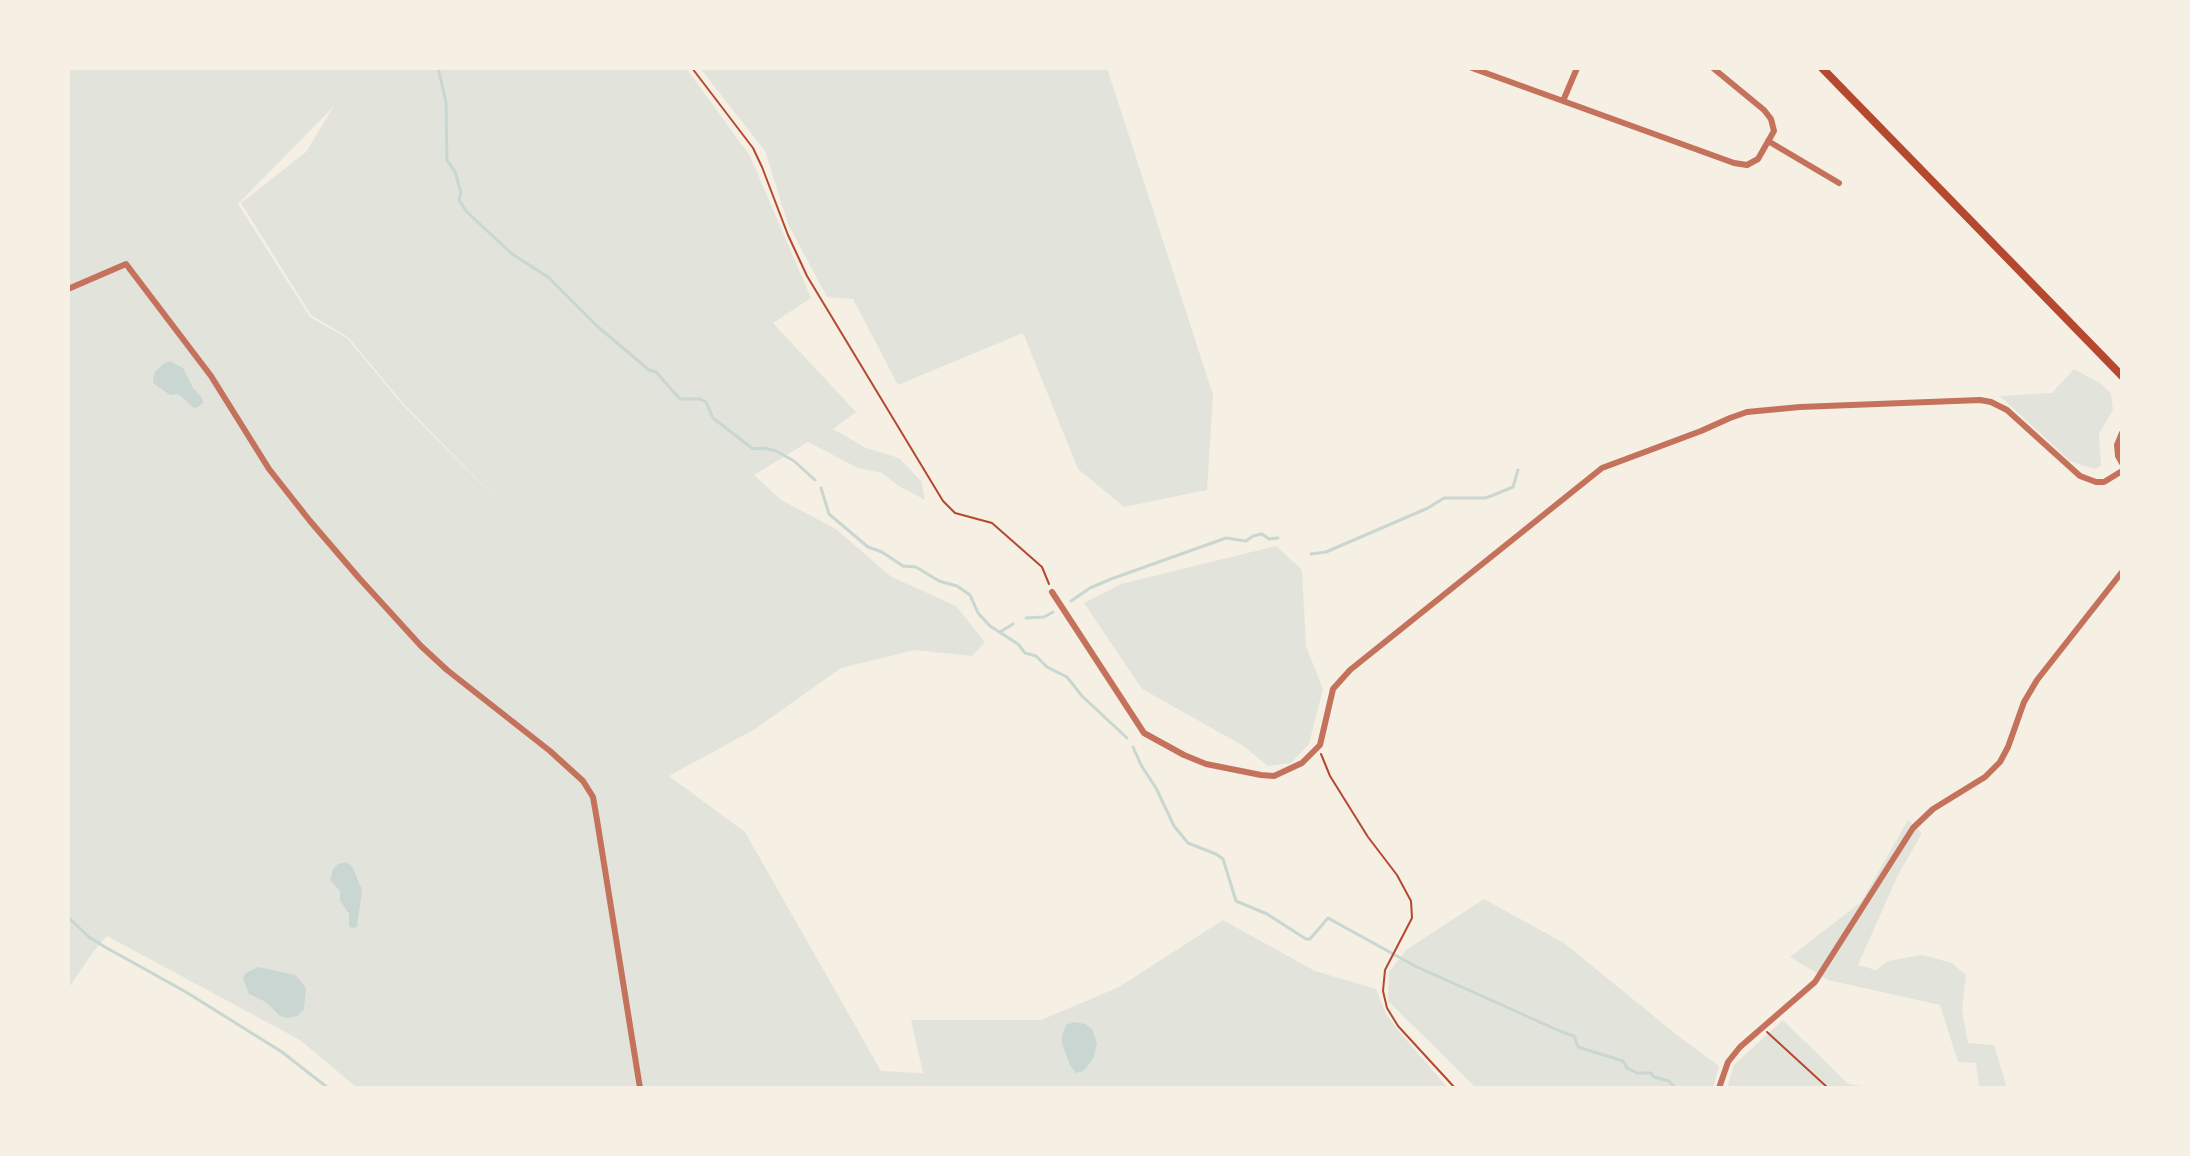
<!DOCTYPE html>
<html>
<head>
<meta charset="utf-8">
<style>
	body { margin:0 }
	#map { position:relative; width:2190px; height:1156px; overflow:hidden; background:#f6efe4; font-family:"Source Sans 3",sans-serif }
	canvas { display:block }
	.frame { position:absolute; inset:0; border:70px solid #f6efe4; pointer-events:none }
</style>
</head>
<body>
<div id="map">
<canvas width="2190" height="1156"></canvas>
<div class="frame"></div>
</div>
<script>
const ctx = document.querySelector('canvas').getContext('2d');
ctx.lineJoin = 'round';
function fill(path, color) {
  ctx.fillStyle = color;
  ctx.fill(path, 'evenodd');
}
function toPath(rows) {
  const path = new Path2D();
  for (const r of rows) {
    path.moveTo(r[0], r[1]);
    for (let i = 2; i < r.length; i += 2) path.lineTo(r[i], r[i + 1]);
  }
  return path;
}
function stroke(path, color, width, dash) {
  ctx.strokeStyle = color;
  ctx.lineWidth = width;
  ctx.lineCap = dash ? 'butt' : 'round';
  ctx.setLineDash(dash || []);
  ctx.stroke(path);
}
fill(toPath([
	[68,68,686,68,750,156,811,298,773,323,856,412,833,429,866,448,899,458,921,481,925,500,897,485,882,473,858,468,808,442,754,475,781,500,836,529,890,576,956,606,985,642,972,656,915,650,841,668,755,729,669,776,745,832,881,1071,923,1073,911,1020,1041,1020,1119,987,1223,920,1315,971,1376,989,1386,1014,1397,1029,1448,1088,357,1088,300,1040,107,936,93,952,68,989],
	[334,106,306,152,241,203,311,315,348,337,402,402,515,518,401,403,347,338,310,317,238,204],
	[700,68,1107,68,1213,395,1207,490,1124,507,1078,469,1023,333,898,385,853,299,827,297,788,224,765,151],
	[2074,369,2100,383,2111,393,2113,410,2099,434,2101,466,2094,469,2070,461,2000,396,2052,393],
	[1276,546,1302,570,1306,646,1323,689,1309,744,1291,763,1268,766,1242,745,1142,689,1084,603,1121,584],
	[1908,820,1922,833,1897,877,1858,965,1876,970,1888,961,1922,955,1952,963,1966,975,1962,1010,1968,1043,1994,1045,2007,1088,1979,1088,1976,1063,1958,1062,1940,1005,1828,980,1790,957,1861,902],
	[1484,899,1564,943,1677,1035,1719,1066,1713,1088,1476,1088,1388,1001,1389,972,1406,950],
	[1783,1020,1848,1084,1879,1088,1727,1088,1734,1065]
]), '#e2e4dc');
fill(toPath([
	[170,361,183,368,193,388,202,398,203,403,198,407,194,408,181,396,176,394,170,395,153,383,154,373,163,364],
	[347,862,353,868,362,890,357,927,352,928,349,926,349,914,340,900,340,891,330,880,333,869,338,864],
	[258,967,295,975,301,981,306,989,304,1009,297,1016,287,1018,280,1016,266,1002,249,994,243,978,246,973],
	[1074,1022,1085,1024,1092,1029,1097,1043,1093,1059,1083,1071,1076,1073,1070,1065,1062,1043,1062,1036,1066,1025]
]), '#c9d6d2');
stroke(toPath([
	[438,68,446,102,447,160,455,172,461,193,459,200,467,212,512,254,548,277,597,326,649,370,656,372,680,399,700,399,706,402,713,418,753,449,764,448,776,451,794,461,815,480],
	[821,488,829,514,868,547,882,552,903,566,916,567,939,581,957,586,970,595,978,613,990,626,1018,644,1025,653,1036,656,1047,667,1067,677,1082,696,1127,738],
	[1311,554,1326,552,1428,508,1444,498,1485,498,1491,496,1513,487,1518,470],
	[1071,601,1090,588,1111,579,1226,538,1246,541,1253,536,1262,534,1269,539,1278,538],
	[1026,618,1044,617,1053,612],
	[1000,632,1013,624],
	[1133,747,1141,765,1156,788,1174,826,1188,843,1216,854,1223,859,1236,901,1267,914,1306,939,1310,939,1328,918,1415,966,1562,1032,1574,1036,1578,1047,1623,1061,1627,1068,1637,1073,1651,1073,1654,1077,1669,1081,1675,1088],
	[68,917,89,937,105,947,186,992,282,1052,328,1088]
]), '#c9d6d2', 3);
stroke(toPath([
	[692,68,753,148,762,167,788,235,807,276,943,501,955,513,992,523,1042,567,1049,584],
	[1321,754,1330,776,1368,837,1397,875,1411,901,1412,918,1385,970,1383,991,1387,1008,1398,1026,1455,1088],
	[1767,1032,1828,1088]
]), '#b5482f', 2);
stroke(toPath([
	[1472,68,1734,163,1747,165,1758,159,1774,131,1771,119,1764,110,1713,68],
	[1563,101,1577,68],
	[1768,141,1839,183],
	[68,289,126,264,211,376,269,469,310,521,359,578,421,646,447,670,550,751,583,781,593,797,597,820,640,1088],
	[2122,433,2117,445,2118,456,2122,463],
	[1052,592,1144,733,1184,755,1206,764,1261,775,1274,776,1302,763,1320,745,1333,689,1350,670,1602,468,1701,431,1730,418,1747,412,1800,407,1980,400,1991,402,2007,410,2080,476,2096,482,2104,482,2122,471],
	[1719,1088,1728,1062,1740,1047,1815,982,1913,828,1933,809,1985,777,2000,762,2008,747,2024,702,2037,680,2122,572]
]), '#c5725c', 6);
stroke(toPath([
	[1822,68,2122,376]
]), '#b5482f', 8);
</script>
</body>
</html>
